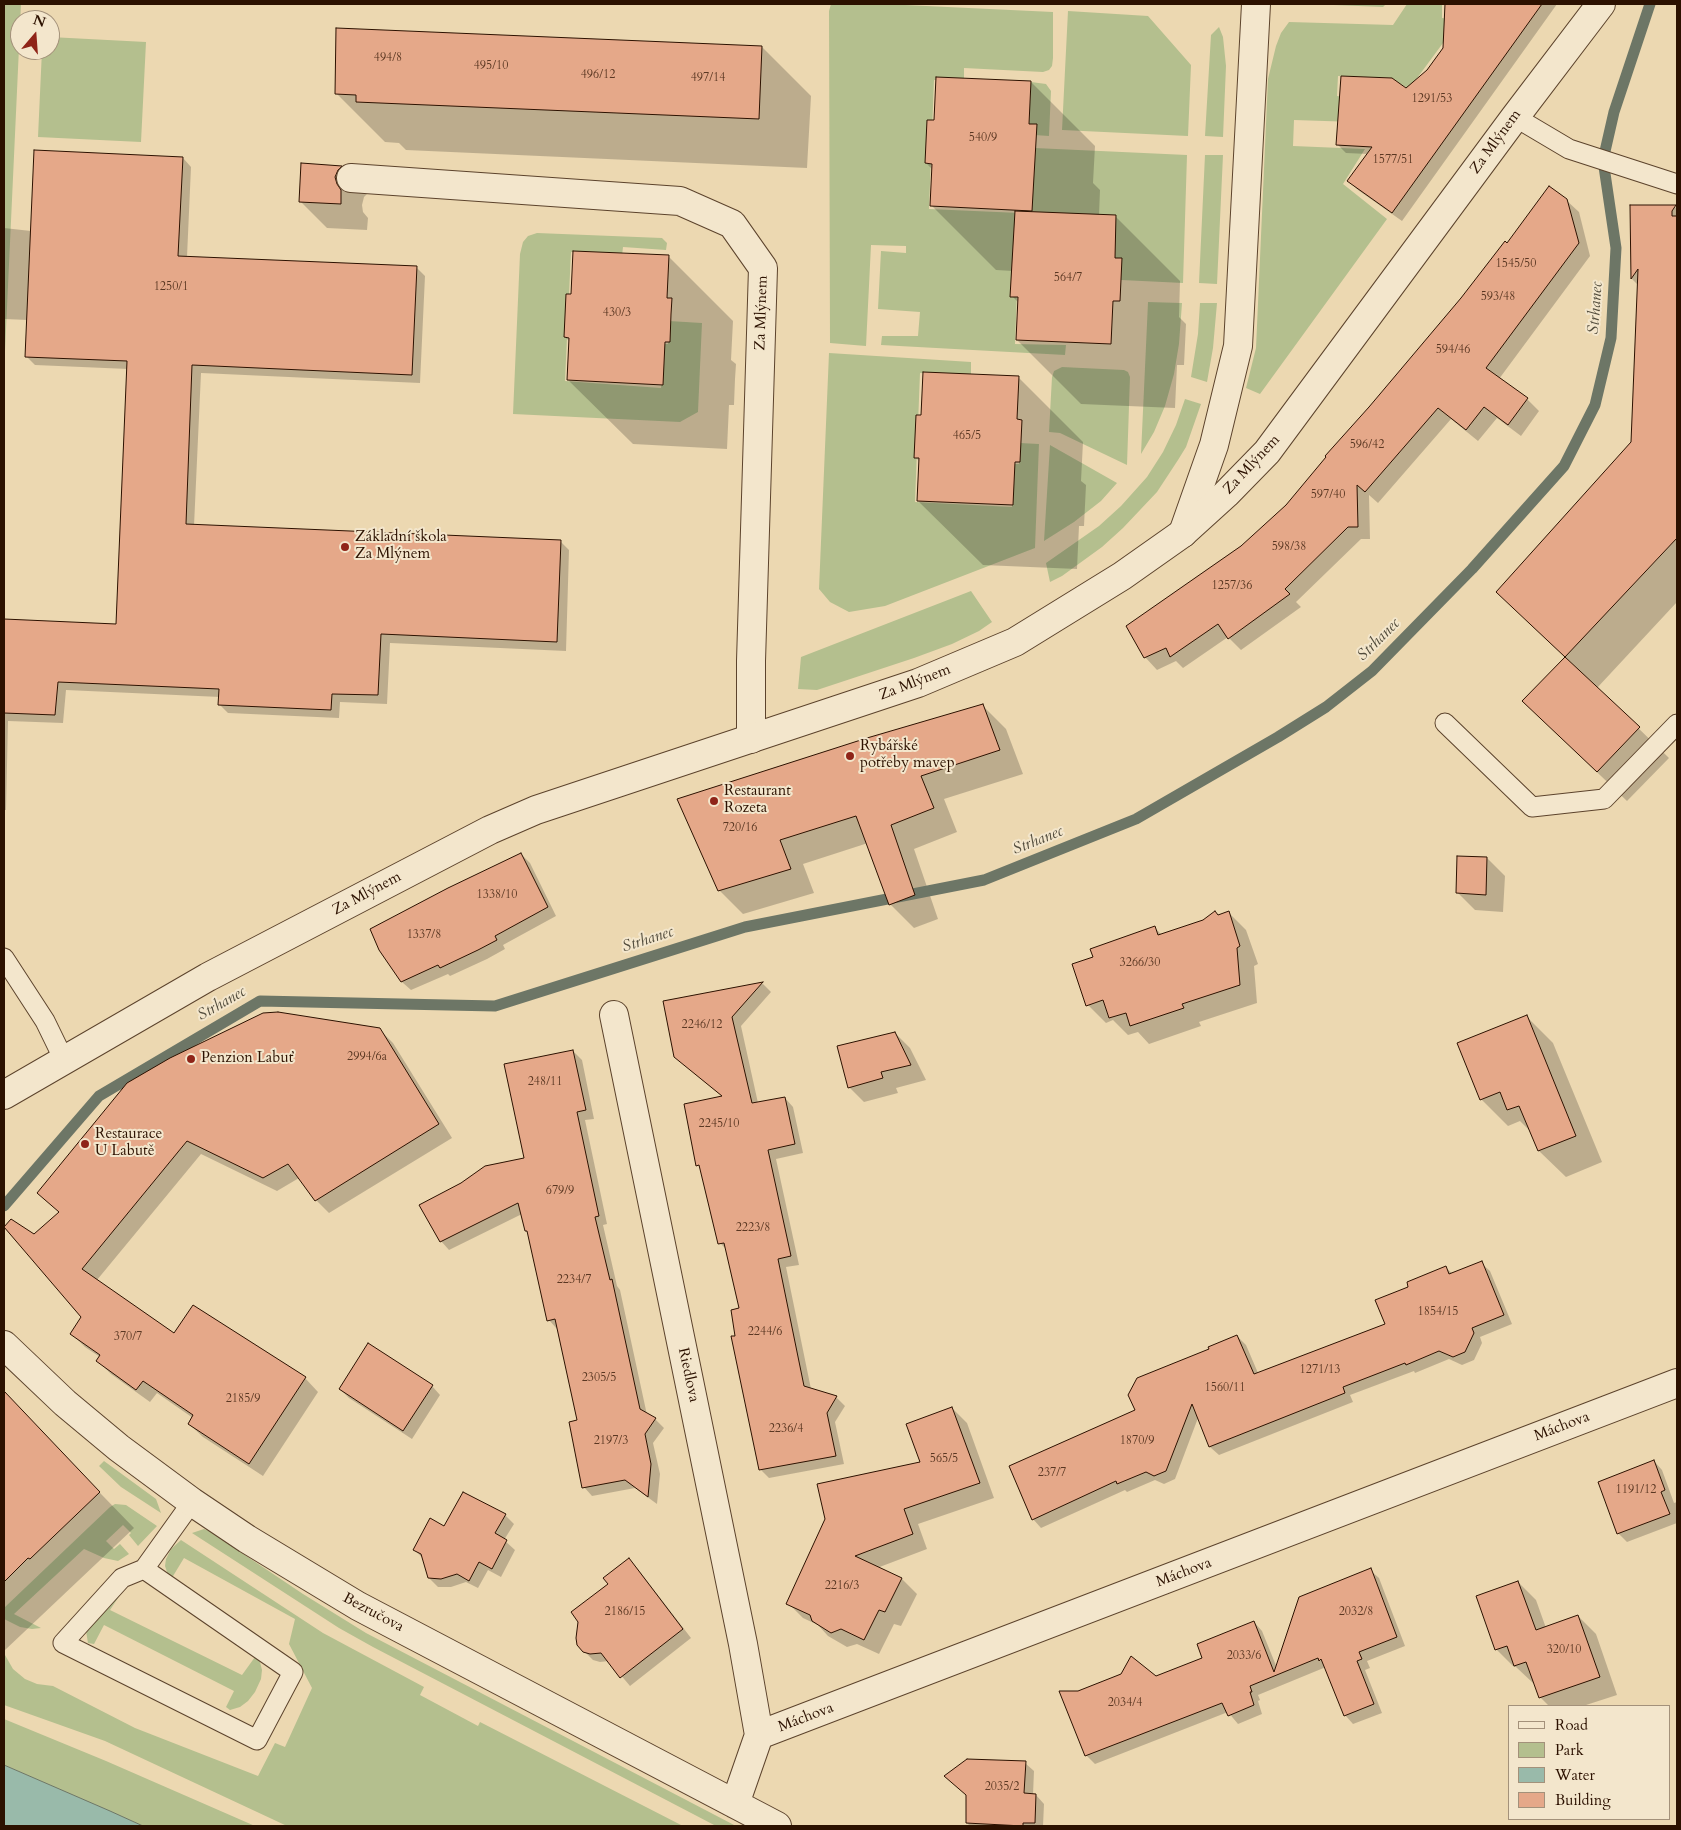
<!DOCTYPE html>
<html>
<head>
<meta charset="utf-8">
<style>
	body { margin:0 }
	#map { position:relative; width:1681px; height:1830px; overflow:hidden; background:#ecd8b1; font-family:Cardo,serif }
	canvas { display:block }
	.frame { position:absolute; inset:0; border:5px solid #2c1100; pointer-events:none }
	.legend { position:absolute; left:1508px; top:1705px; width:162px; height:115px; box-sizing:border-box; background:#f3e6cc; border:1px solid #a3917a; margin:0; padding:6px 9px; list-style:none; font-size:15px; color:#2c1100 }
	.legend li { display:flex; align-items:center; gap:10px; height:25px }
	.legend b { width:25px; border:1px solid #a3917a }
	.north { position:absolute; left:10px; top:10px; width:50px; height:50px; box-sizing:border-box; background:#f3e6cc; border:1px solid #a3917a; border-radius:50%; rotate:18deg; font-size:14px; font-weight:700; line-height:20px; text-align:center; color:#2c1100 }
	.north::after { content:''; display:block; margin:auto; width:18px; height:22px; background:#8f2418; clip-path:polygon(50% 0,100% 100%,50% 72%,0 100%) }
</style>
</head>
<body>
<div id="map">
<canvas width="1681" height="1830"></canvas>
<div class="frame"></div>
<ul class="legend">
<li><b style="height:6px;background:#f3e6cc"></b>Road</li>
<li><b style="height:14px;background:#b4bf8e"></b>Park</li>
<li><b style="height:14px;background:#99baaa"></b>Water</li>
<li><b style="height:14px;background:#e5a889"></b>Building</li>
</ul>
<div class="north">N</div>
</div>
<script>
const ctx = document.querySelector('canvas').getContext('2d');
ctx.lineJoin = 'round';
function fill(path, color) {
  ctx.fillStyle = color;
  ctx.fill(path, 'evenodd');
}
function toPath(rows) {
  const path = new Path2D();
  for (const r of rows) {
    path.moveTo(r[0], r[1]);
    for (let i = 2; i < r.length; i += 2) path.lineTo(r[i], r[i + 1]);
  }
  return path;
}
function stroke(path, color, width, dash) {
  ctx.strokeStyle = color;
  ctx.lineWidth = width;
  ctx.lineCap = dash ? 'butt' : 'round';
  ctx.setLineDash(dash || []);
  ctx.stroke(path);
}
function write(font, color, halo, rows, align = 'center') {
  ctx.font = font + ' Cardo,serif';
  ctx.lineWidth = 4;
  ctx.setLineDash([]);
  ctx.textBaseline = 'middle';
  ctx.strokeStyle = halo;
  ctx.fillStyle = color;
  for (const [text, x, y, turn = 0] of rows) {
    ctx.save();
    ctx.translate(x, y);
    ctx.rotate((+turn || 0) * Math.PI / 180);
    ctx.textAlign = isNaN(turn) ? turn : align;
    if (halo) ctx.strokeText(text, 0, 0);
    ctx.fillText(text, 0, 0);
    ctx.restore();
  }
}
fill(toPath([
	[4,4,21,4,4,373],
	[831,4,884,4,1053,12,1053,58,1052,66,1049,70,1043,72,964,68,964,81,934,80,929,209,1020,213,1015,344,1066,345,1065,355,881,345,882,336,918,336,920,312,878,309,881,251,906,253,906,246,871,245,866,346,830,343,829,11],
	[1309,4,1386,4,1383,7],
	[1407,4,1442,4,1442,18,1460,20,1409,89,1391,78,1338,76,1337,96,1367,99,1386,123,1294,120,1293,146,1365,149,1343,184,1387,219,1260,394,1246,388,1256,348,1268,79,1276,46,1281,33,1289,22,1393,25],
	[1068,11,1148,16,1191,65,1188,136,1062,130],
	[1219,27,1223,37,1226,66,1223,137,1205,136,1211,35],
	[50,37,146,42,141,142,38,137,42,50,50,50],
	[1031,82,1046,84,1051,91,1049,136,1034,135,1029,126],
	[1035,148,1187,155,1183,283,1121,280,1114,259,1025,212,1027,168,1035,168],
	[1205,155,1223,155,1217,284,1199,283],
	[537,233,662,238,667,243,666,250,623,247,622,256,571,252,565,381,661,388,663,344,668,344,669,321,702,323,698,412,680,422,513,414,520,254,523,242,528,236],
	[1148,302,1182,303,1179,344,1174,374,1165,406,1154,432,1141,454],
	[1200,303,1217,303,1213,348,1207,382,1191,377,1198,334],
	[829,353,971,362,971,375,920,373,915,502,1012,507,1014,464,1019,464,1020,443,1039,444,1035,548,885,606,849,612,830,602,819,589],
	[1062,367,1124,370,1128,372,1130,377,1127,465,1060,433,1049,432,1052,377,1054,371],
	[1185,399,1201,404,1186,447,1178,460,1157,492,1123,528,1102,547,1062,576,1050,582,1046,563,1099,526,1121,506,1147,477,1163,452,1176,425],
	[1050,445,1117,483,1101,501,1074,522,1044,541],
	[971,591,992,622,979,631,952,644,914,658,817,690,798,689,801,657],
	[104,1461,156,1499,161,1513,121,1487,99,1466],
	[115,1504,126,1505,157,1526,138,1546,129,1535,131,1533,123,1525,106,1541,114,1549,120,1544,129,1554,118,1561,104,1558,84,1549,14,1614,41,1628,32,1629,20,1627,4,1619,5,1607,110,1507],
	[204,1529,209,1531,303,1594,366,1633,736,1826,716,1826,373,1647,339,1628,192,1533],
	[181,1540,323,1633,424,1687,420,1695,478,1726,480,1722,683,1826,287,1826,105,1741,4,1705,4,1655,5,1655,13,1669,25,1679,37,1684,53,1686,135,1728,258,1776,275,1743,285,1747,312,1688,289,1644,295,1619,184,1558,170,1581,165,1566,166,1559,171,1549],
	[114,1592,120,1595,110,1610,242,1675,255,1657,260,1662,262,1670,261,1679,255,1692,248,1701,240,1707,230,1710,226,1707,234,1691,104,1625,94,1644,88,1643,86,1631],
	[4,1719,106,1761,255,1826,143,1826,4,1765]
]), '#b4bf8e');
const water = toPath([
	[4,1765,110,1811,143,1826,4,1826,4,1765]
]);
fill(water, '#99baaa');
stroke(water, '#6d7666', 1);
fill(toPath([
	[1446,4,1557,4,1402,221,1358,190,1349,181,1368,154,1346,153,1337,144,1411,93,1444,49],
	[762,47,811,96,807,168,406,150,399,143,385,142,336,93],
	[1031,82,1095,146,1093,183,1100,190,1099,216,1116,217,1180,281,1179,317,1186,324,1184,365,1177,365,1175,408,1081,404,1017,340,1019,303,1012,296,1013,271,996,270,932,206,933,170,926,163,936,121],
	[183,158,191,167,187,257,416,267,425,276,420,383,201,373,194,526,560,541,569,550,566,651,390,643,387,704,340,702,339,718,228,713,219,704,220,697,66,690,63,723,8,721,6,810,4,810,4,620,117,625,128,369,35,365,26,356,28,320,4,319,4,228,31,231],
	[302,165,341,167,368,193,364,197,362,205,363,212,368,218,367,230,327,228,300,201],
	[1566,200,1579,212,1590,256,1499,379,1527,399,1539,411,1521,436,1497,418,1478,441,1451,419,1378,503,1369,495,1370,539,1361,539,1296,602,1301,607,1241,650,1228,637,1183,668,1176,661,1157,670,1145,657,1242,547,1287,506,1507,245],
	[1631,207,1675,207,1677,209,1677,602,1597,688,1669,758,1627,801,1523,701,1566,658,1529,623,1633,442,1639,286,1632,279],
	[668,256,733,321,731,360,736,364,735,379,734,405,729,405,727,449,633,444,568,380,570,342,565,337,572,296],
	[1018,377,1083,442,1081,481,1086,485,1084,526,1079,526,1077,569,983,565,918,501,920,462,915,457,922,416],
	[982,705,1006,729,1023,774,944,799,957,832,914,849,938,919,914,928,890,904,868,843,803,864,814,893,743,914,719,890,679,800],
	[521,854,530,863,556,916,503,945,505,949,487,959,450,976,448,974,411,990,402,982,380,950],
	[1487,858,1505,876,1503,912,1475,910,1457,892],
	[1228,912,1246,930,1258,964,1254,966,1257,1003,1199,1022,1201,1026,1149,1044,1138,1032,1128,1035,1113,1020,1106,1023,1088,1005,1094,957,1155,928,1162,935],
	[763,984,771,992,741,1026,758,1103,785,1098,793,1107,803,1153,776,1159,799,1265,786,1267,811,1389,836,1397,845,1406,835,1422,844,1464,769,1478,761,1470,736,1337,741,1309,727,1250,720,1243,701,1169,698,1165,723,1097,675,1057,665,1002],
	[1526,1016,1553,1043,1602,1162,1566,1177,1539,1151,1531,1132,1520,1121,1508,1126,1481,1099],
	[379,1029,393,1043,452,1138,329,1213,316,1200,299,1178,277,1191,201,1154,97,1280,174,1334,305,1378,318,1392,263,1476,203,1437,189,1424,193,1418,157,1393,150,1402,111,1374,97,1360,100,1357,85,1347,71,1333,83,1317,34,1236,60,1213,39,1193],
	[895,1033,910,1048,926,1080,896,1088,898,1093,864,1102,849,1087],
	[573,1051,582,1060,594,1119,585,1120,607,1224,603,1225,617,1286,620,1290,647,1415,655,1419,664,1428,653,1443,660,1474,657,1504,635,1488,592,1496,584,1487,579,1421,557,1329,549,1320,529,1234,526,1231,522,1214,449,1250,441,1241,525,1159],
	[1481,1263,1490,1271,1512,1324,1480,1337,1482,1343,1474,1360,1462,1365,1449,1359,1415,1373,1414,1371,1350,1395,1353,1402,1219,1455,1210,1447,1198,1418,1175,1479,1164,1484,1155,1480,1127,1492,1125,1490,1041,1528,1033,1519,1136,1411,1210,1350,1237,1336,1246,1345,1258,1373,1387,1325,1410,1287,1446,1268,1453,1274],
	[432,1386,440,1395,412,1439,349,1398,340,1389],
	[10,1400,134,1528,4,1651,4,1405],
	[952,1408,967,1423,994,1498,918,1524,927,1549,877,1568,902,1579,917,1594,901,1626,894,1624,879,1654,857,1644,847,1647,828,1636,818,1625,803,1618,788,1603,921,1463],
	[1654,1461,1662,1470,1674,1503,1677,1502,1677,1523,1627,1542,1618,1533],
	[505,1515,514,1524,504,1540,515,1550,501,1577,488,1570,478,1588,466,1582,451,1587,438,1587,429,1578,424,1559,414,1550,445,1527],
	[629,1559,637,1568,691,1638,630,1686,609,1661,600,1662,593,1660,584,1651],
	[1370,1570,1379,1578,1405,1646,1367,1661,1370,1668,1365,1670,1382,1713,1353,1724,1345,1715,1326,1667,1258,1695,1260,1700,1258,1701,1262,1714,1238,1724,1228,1712,1095,1764,1086,1755,1079,1692,1156,1678,1204,1658,1254,1622,1262,1631,1277,1668],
	[1518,1582,1536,1600,1546,1628,1578,1616,1596,1634,1617,1695,1583,1706,1549,1706,1540,1697,1535,1683,1533,1683,1516,1667,1514,1667,1496,1649],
	[1025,1763,1034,1771,1033,1795,1036,1795,1044,1804,1043,1826,970,1826,967,1823]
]), '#0003');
stroke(toPath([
	[4,1206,99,1096,260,1001,495,1006,745,927,984,880,1136,819,1278,737,1326,707,1372,671,1472,569,1564,466,1595,405,1611,338,1616,248,1603,160,1614,112,1650,4]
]), '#6d7666', 11);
const building = toPath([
	[1445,4,1542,4,1392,213,1347,181,1372,147,1336,145,1341,76,1392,78,1406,88,1427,70,1443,48,1445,4],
	[336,28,762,46,759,119,356,102,356,95,335,94,336,28],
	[936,77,1031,81,1029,124,1037,124,1032,211,930,206,932,164,925,163,927,120,934,120,936,77],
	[34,150,183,157,178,256,417,266,412,375,192,365,186,524,561,540,557,642,381,634,378,695,332,694,331,710,218,705,219,689,58,682,55,715,4,713,4,619,116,624,127,361,25,357,34,150],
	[301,163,342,166,338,170,335,177,337,184,341,190,341,204,299,202,301,163],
	[1549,186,1567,199,1579,243,1486,368,1528,398,1508,425,1484,407,1466,430,1438,408,1365,492,1357,485,1358,527,1348,527,1285,589,1290,594,1228,639,1218,624,1170,657,1166,648,1144,658,1126,626,1241,546,1286,505,1326,457,1325,456,1369,407,1461,298,1505,241,1507,243,1549,186],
	[1630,205,1676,205,1672,211,1672,216,1677,216,1677,538,1565,657,1496,592,1631,442,1638,269,1631,279,1630,205],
	[1015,211,1116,215,1115,258,1122,258,1120,301,1113,301,1111,344,1016,340,1018,297,1010,297,1015,211],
	[573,251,669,255,667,298,672,298,671,314,670,342,665,342,663,385,567,380,569,338,564,337,566,294,571,294,573,251],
	[923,372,1019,376,1017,419,1022,420,1020,462,1015,462,1013,505,917,501,919,458,914,458,916,415,921,415,923,372],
	[1565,657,1640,727,1597,772,1522,701,1565,657],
	[983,704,1000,750,921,776,934,808,891,825,915,895,889,905,856,816,780,840,791,869,718,891,677,799,867,738,983,704],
	[521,853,548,907,495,936,497,940,478,950,440,968,438,965,401,982,379,950,370,929,448,888,521,853],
	[1457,856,1487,857,1486,895,1456,893,1457,856],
	[1215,911,1218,915,1229,911,1240,946,1237,948,1240,985,1182,1004,1184,1008,1130,1026,1126,1013,1109,1018,1103,1000,1086,1006,1072,964,1093,957,1090,949,1155,926,1158,935,1203,920,1215,911],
	[763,982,732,1017,752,1103,785,1097,795,1144,768,1150,791,1256,778,1259,804,1386,837,1396,827,1413,836,1456,759,1470,731,1336,735,1336,731,1310,739,1308,724,1243,718,1244,699,1165,696,1166,684,1104,722,1096,674,1057,663,1001,763,982],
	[278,1012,380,1028,439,1124,315,1201,288,1164,263,1178,187,1141,82,1269,174,1333,193,1305,306,1377,249,1464,188,1424,193,1415,143,1381,136,1390,96,1361,100,1355,70,1334,81,1317,4,1227,11,1219,34,1234,59,1212,37,1193,127,1083,170,1058,263,1013,278,1012],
	[1527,1015,1576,1136,1538,1151,1519,1106,1507,1110,1500,1092,1480,1100,1457,1043,1527,1015],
	[895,1032,911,1065,881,1072,883,1078,848,1088,837,1046,895,1032],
	[573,1050,586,1110,577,1112,599,1216,595,1217,610,1280,612,1279,640,1409,656,1418,645,1434,651,1464,648,1497,625,1480,582,1488,569,1422,577,1420,555,1319,547,1321,527,1231,525,1231,518,1203,440,1242,419,1205,461,1183,485,1166,524,1158,504,1064,573,1050],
	[1482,1261,1504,1315,1472,1328,1474,1333,1465,1352,1453,1357,1439,1351,1406,1365,1405,1363,1343,1387,1345,1393,1209,1447,1192,1404,1166,1471,1154,1476,1146,1472,1117,1484,1116,1481,1032,1520,1009,1466,1135,1410,1128,1395,1137,1378,1209,1349,1208,1347,1237,1335,1254,1374,1385,1324,1375,1300,1408,1287,1407,1282,1446,1266,1449,1274,1482,1261],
	[368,1343,433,1385,403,1431,339,1389,368,1343],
	[4,1391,100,1492,30,1559,28,1558,4,1582,4,1391],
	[952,1407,980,1483,904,1509,913,1534,855,1556,902,1578,885,1612,879,1610,864,1640,841,1629,831,1633,812,1621,810,1615,786,1604,825,1519,817,1484,920,1462,906,1424,952,1407],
	[1654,1460,1665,1490,1661,1492,1670,1514,1617,1534,1598,1482,1654,1460],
	[463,1492,506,1514,495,1533,507,1540,492,1569,479,1562,469,1581,457,1574,441,1579,428,1578,421,1554,413,1550,430,1518,444,1526,463,1492],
	[629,1558,683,1629,620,1678,601,1653,590,1654,583,1652,577,1645,576,1638,578,1622,571,1612,608,1584,603,1578,629,1558],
	[1371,1568,1397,1637,1359,1652,1362,1659,1357,1661,1374,1704,1344,1716,1321,1659,1319,1661,1318,1658,1250,1686,1252,1692,1250,1692,1254,1705,1228,1716,1222,1703,1085,1756,1059,1691,1078,1691,1121,1674,1131,1656,1156,1676,1202,1658,1197,1644,1254,1621,1274,1672,1299,1597,1371,1568],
	[1518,1581,1536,1630,1578,1615,1600,1677,1539,1698,1526,1662,1514,1666,1507,1646,1495,1650,1476,1596,1518,1581],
	[967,1759,1026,1761,1024,1793,1036,1794,1035,1823,1023,1823,1023,1826,966,1823,966,1795,944,1776,967,1759]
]);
fill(building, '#e5a889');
stroke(building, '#2c1100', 1);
const service = toPath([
	[1515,117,1569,149,1677,184],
	[1445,723,1532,807,1604,799,1677,724],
	[4,958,45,1021,64,1060],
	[144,1569,293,1672,257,1740,63,1643,122,1578,144,1569,192,1502]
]);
const minor = toPath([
	[351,178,680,201,732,224,763,268,751,661,751,739],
	[1183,533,1214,445,1238,346,1256,4],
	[614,1015,743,1644,759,1735],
	[4,1345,65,1403,119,1448,192,1502,247,1539,358,1606,777,1826],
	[735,1804,759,1735,1677,1383]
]);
const tertiary = toPath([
	[4,1095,208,977,490,830,536,810,918,683,1015,642,1122,576,1183,533,1226,494,1267,452,1515,117,1601,4]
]);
stroke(service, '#5c432c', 21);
stroke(minor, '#5c432c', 30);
stroke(tertiary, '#5c432c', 30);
stroke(service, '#f3e6cc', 19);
stroke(minor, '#f3e6cc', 28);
stroke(tertiary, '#f3e6cc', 28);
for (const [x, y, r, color] of [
	[345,547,5,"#8f2418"],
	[850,756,5,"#8f2418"],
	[714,801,5,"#8f2418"],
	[191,1059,5,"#8f2418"],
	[85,1144,5,"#8f2418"]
]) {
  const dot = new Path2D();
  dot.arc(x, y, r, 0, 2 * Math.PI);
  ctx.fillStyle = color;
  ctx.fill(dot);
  stroke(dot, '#f3e6cc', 2);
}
write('12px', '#5a3722', null, [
	["494/8",388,58],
	["495/10",491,66],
	["496/12",598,75],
	["497/14",708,78],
	["1291/53",1432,99],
	["540/9",983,138],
	["1577/51",1393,160],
	["1545/50",1516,264],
	["564/7",1068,278],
	["1250/1",171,287],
	["593/48",1498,297],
	["430/3",617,313],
	["594/46",1453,350],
	["465/5",967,436],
	["596/42",1367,445],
	["597/40",1328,495],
	["598/38",1289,547],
	["1257/36",1232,586],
	["720/16",740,828],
	["1338/10",497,895],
	["1337/8",424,935],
	["3266/30",1140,963],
	["2246/12",702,1025],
	["2994/6a",367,1057],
	["248/11",545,1082],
	["2245/10",719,1124],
	["679/9",560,1191],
	["2223/8",753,1228],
	["2234/7",574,1280],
	["1854/15",1438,1312],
	["2244/6",765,1332],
	["370/7",128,1337],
	["1271/13",1320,1370],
	["2305/5",599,1378],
	["1560/11",1225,1388],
	["2185/9",243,1399],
	["2236/4",786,1429],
	["2197/3",611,1441],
	["1870/9",1137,1441],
	["565/5",944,1459],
	["237/7",1052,1473],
	["1191/12",1636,1490],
	["2216/3",842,1586],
	["2186/15",625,1612],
	["2032/8",1356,1612],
	["320/10",1564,1650],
	["2033/6",1244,1656],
	["2034/4",1125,1703],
	["2035/2",1002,1787]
]);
write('15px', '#2c1100', '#f3e6cc', [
	["Za Mlýnem",1496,142,-54],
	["Za Mlýnem",762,313,-88],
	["Za Mlýnem",1252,465,-47],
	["Za Mlýnem",915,683,-21],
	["Za Mlýnem",367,894,-28],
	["Riedlova",688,1375,78],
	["Máchova",1562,1427,-21],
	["Máchova",1184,1573,-21],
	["Bezručova",373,1613,28],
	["Máchova",806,1718,-21]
]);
write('15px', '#2c1100', '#f3e6cc', [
	["Základní škola",355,538],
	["Za Mlýnem",355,555],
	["Rybářské",860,747],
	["potřeby mavep",860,764],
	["Restaurant",724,792],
	["Rozeta",724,809],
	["Penzion Labuť",201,1059],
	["Restaurace",95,1135],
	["U Labutě",95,1152]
], 'left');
write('italic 16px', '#524c3c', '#f3e6cc', [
	["Strhanec",1596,308,-86],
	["Strhanec",1379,640,-45],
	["Strhanec",1038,841,-22],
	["Strhanec",648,940,-18],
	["Strhanec",222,1004,-30]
]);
</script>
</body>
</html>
